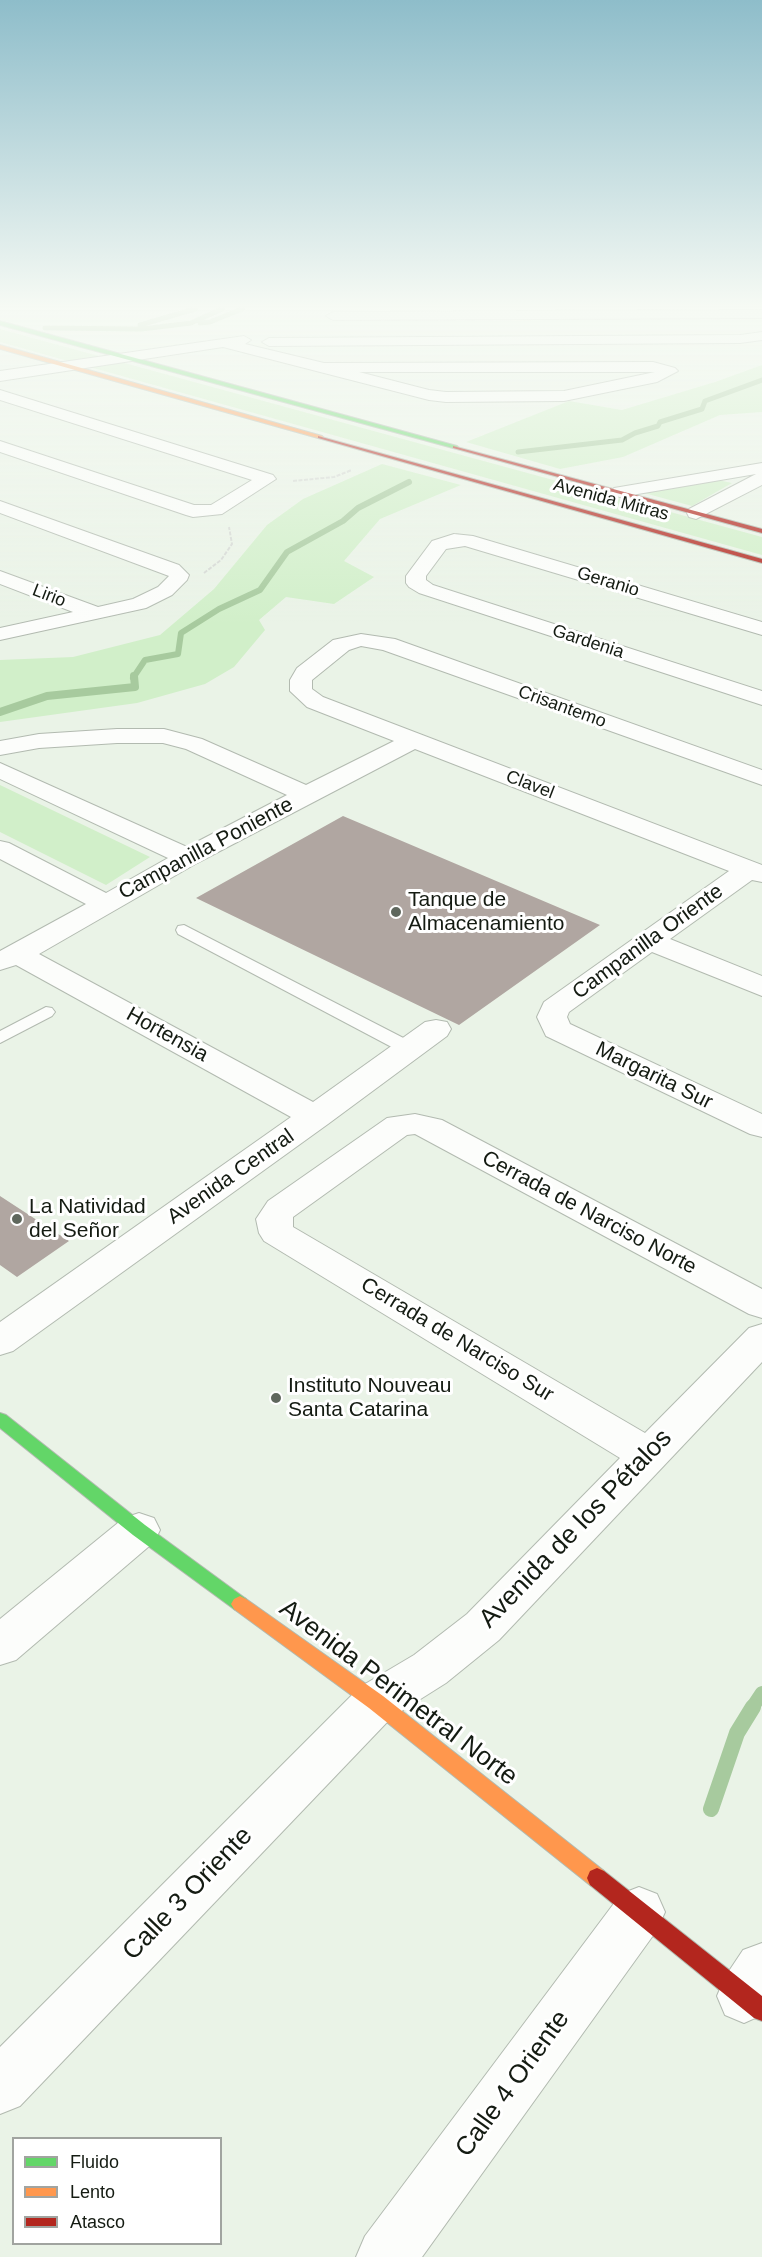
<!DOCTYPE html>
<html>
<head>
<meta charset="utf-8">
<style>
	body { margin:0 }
	#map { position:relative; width:762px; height:2257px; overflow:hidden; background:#eaf3e7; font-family:Arial,sans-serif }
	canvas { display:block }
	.legend { position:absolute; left:12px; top:2137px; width:210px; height:108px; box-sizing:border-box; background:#fff; border:2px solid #a1a4a0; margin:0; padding:8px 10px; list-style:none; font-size:18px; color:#141b12 }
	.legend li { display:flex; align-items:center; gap:12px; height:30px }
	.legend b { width:30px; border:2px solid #a1a4a0 }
</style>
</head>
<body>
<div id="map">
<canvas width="762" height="2257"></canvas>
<ul class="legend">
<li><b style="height:8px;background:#63d668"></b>Fluido</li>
<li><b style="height:8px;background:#ff974d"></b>Lento</li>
<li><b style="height:8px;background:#b3261e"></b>Atasco</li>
</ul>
</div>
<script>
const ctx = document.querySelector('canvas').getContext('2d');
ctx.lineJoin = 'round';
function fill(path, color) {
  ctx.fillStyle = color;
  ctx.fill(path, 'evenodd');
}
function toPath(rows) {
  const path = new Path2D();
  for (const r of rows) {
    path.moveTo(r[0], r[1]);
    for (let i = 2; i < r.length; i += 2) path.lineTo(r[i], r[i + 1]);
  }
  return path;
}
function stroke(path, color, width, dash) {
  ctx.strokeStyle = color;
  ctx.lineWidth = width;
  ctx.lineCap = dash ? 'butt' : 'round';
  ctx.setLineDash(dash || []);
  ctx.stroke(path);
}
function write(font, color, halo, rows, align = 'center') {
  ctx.font = font + ' Arial,sans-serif';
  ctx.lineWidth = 6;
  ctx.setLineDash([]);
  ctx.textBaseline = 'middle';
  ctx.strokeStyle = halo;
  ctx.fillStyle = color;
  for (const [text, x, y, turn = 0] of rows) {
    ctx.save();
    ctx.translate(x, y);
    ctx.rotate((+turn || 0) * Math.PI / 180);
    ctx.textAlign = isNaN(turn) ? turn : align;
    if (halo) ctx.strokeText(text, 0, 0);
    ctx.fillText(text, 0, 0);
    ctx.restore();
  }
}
fill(toPath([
	[0,329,762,537,762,555,0,342],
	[762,365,762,412,720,415,623,457,560,469,466,442,569,401,622,410,715,382],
	[382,464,461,485,380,519,344,561,374,577,334,604,286,597,259,620,265,630,234,667,205,684,137,703,0,722,0,660,73,657,160,635,214,589,267,525,303,499],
	[718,480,732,483,692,506,644,493],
	[0,785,150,857,106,885,0,832]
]), '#d1efc9');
stroke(toPath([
	[200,323,210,322,242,309],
	[140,325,195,309],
	[45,328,142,329,191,323,222,309],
	[518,452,622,440,635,433,658,426,660,422,702,409,705,401,762,380]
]), '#a7ca9e', 5);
stroke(toPath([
	[133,678,145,660,178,654,181,633,219,609,260,590,287,552,343,521,358,508,409,482]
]), '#a7ca9e', 6);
stroke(toPath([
	[0,712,47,696,135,687,134,676]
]), '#a7ca9e', 8);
stroke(toPath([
	[752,1708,762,1693]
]), '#a7ca9e', 14);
stroke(toPath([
	[711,1809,737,1733,753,1707]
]), '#a7ca9e', 16);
fill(toPath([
	[343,816,600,925,459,1025,196,898],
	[0,1196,69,1241,17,1277,0,1265]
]), '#b0a6a1');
const lane = toPath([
	[184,925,417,1045,419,1049,417,1053,403,1053,178,934,176,930,178,926,184,925],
	[46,1007,52,1008,55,1012,52,1016,0,1043,0,1031,46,1007]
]);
const street = toPath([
	[762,310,762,318,333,320,326,316,333,312,762,310],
	[762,332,762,340,740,343,269,346,262,342,269,338,740,335,762,332],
	[244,336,251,340,245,344,324,363,653,362,675,368,678,371,657,382,564,401,446,402,429,400,223,347,0,381,0,371,244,336],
	[359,372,655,372,564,391,446,392,429,390,359,372],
	[0,390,273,475,276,479,222,514,193,517,186,515,0,452,0,441,194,505,211,505,252,480,0,400,0,390],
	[762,463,762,485,696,519,689,517,687,513,689,509,756,474,620,497,614,496,611,492,614,488,620,487,762,463],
	[0,501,179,565,189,575,187,580,172,595,146,608,0,640,0,628,73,612,0,584,0,571,98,607,133,599,158,587,169,576,0,513,0,501],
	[454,534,473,536,762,622,762,635,465,546,446,549,426,576,426,580,433,585,762,691,762,705,419,593,409,587,406,583,406,576,432,541,454,534],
	[361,634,395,639,762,770,762,785,383,650,361,646,349,650,312,680,312,689,323,697,762,865,762,882,752,880,670,939,762,976,762,996,652,952,569,1012,567,1017,570,1024,762,1114,762,1137,750,1134,546,1036,537,1017,544,1002,729,871,415,749,197,863,39,954,313,1102,425,1022,436,1020,447,1022,451,1029,447,1036,328,1124,13,1351,0,1355,0,1322,291,1117,16,965,0,970,0,951,86,904,0,859,0,841,9,843,106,893,168,858,0,779,0,763,187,847,287,795,186,749,163,743,117,743,39,748,0,755,0,741,39,734,117,729,164,729,202,739,306,785,394,741,307,707,290,691,290,680,297,668,333,640,361,634],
	[415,1114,442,1120,762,1289,762,1318,749,1314,415,1134,407,1135,293,1217,293,1227,645,1433,749,1328,762,1324,762,1362,499,1640,446,1683,392,1717,20,2106,0,2114,0,2047,360,1687,414,1655,467,1614,620,1458,264,1241,259,1233,256,1219,268,1201,387,1118,415,1114],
	[139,1513,154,1518,160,1530,154,1542,16,1660,0,1665,0,1619,124,1518,139,1513],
	[639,1887,657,1894,665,1912,657,1930,422,2257,356,2257,365,2236,621,1894,639,1887],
	[762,1943,762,2015,744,2023,725,2015,717,1996,725,1977,743,1950,762,1943]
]);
const fast = toPath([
	[0,321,457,446,458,447,453,448,0,325,0,321],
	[0,1413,6,1415,145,1525,246,1599,249,1604,246,1609,240,1612,234,1609,133,1535,0,1428,0,1413]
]);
const slow = toPath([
	[0,345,322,436,323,437,318,438,0,349,0,345],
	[240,1596,246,1599,383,1696,604,1871,607,1878,604,1885,597,1888,590,1885,369,1708,234,1609,231,1604,234,1599,240,1596]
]);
const jam = toPath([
	[318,436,762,559,762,563,318,438,318,436],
	[453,446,762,529,762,533,453,448,453,446],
	[597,1868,604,1871,762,1996,762,2021,754,2018,590,1885,587,1878,590,1871,597,1868]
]);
stroke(lane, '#b2bab0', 2);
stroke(street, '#b2bab0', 2);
stroke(fast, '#b2bab0', 2);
stroke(slow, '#b2bab0', 2);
stroke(jam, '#b2bab0', 2);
stroke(toPath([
	[348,471,352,470]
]), '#d5d8d4', 1.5, [3, 1.5]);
stroke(toPath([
	[293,481,334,477,352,470],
	[204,573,221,560,232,544,229,527]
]), '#d5d8d4', 2, [4, 1.5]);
fill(lane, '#fcfdfb');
fill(street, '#fcfdfb');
fill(fast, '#63d668');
fill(slow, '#ff974d');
fill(jam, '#b3261e');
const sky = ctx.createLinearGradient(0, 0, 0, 625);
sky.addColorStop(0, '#8ebdca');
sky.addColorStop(0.49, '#f6faf4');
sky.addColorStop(1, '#f6faf400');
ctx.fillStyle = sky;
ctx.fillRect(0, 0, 762, 625);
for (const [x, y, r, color] of [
	[396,912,6,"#5f675d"],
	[17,1219,6,"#5f675d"],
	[276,1398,6,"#5f675d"]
]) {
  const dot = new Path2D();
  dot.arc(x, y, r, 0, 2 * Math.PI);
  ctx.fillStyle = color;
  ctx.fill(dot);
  stroke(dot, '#fff', 2);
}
write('18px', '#141b12', '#fff', [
	["Avenida Mitras",611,500,15],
	["Geranio",608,582,17],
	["Lirio",49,596,21],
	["Gardenia",588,642,18],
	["Crisantemo",562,707,20],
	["Clavel",530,785,21]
]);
write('21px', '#141b12', '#fff', [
	["Campanilla Poniente",206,849,-28],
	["Campanilla Oriente",648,942,-36],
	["Hortensia",167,1035,29],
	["Margarita Sur",654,1076,26],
	["Avenida Central",231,1177,-35],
	["Cerrada de Narciso Norte",589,1213,28],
	["Cerrada de Narciso Sur",457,1340,31]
]);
write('21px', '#141b12', '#fff', [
	["Tanque de",408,900],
	["Almacenamiento",408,924],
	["La Natividad",29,1207],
	["del Señor",29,1231],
	["Instituto Nouveau",288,1386],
	["Santa Catarina",288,1410]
], 'left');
write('26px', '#141b12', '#fff', [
	["Avenida de los Pétalos",576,1529,-46],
	["Avenida Perimetral Norte",398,1693,37],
	["Calle 3 Oriente",188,1894,-46],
	["Calle 4 Oriente",513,2084,-54]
]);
</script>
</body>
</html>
